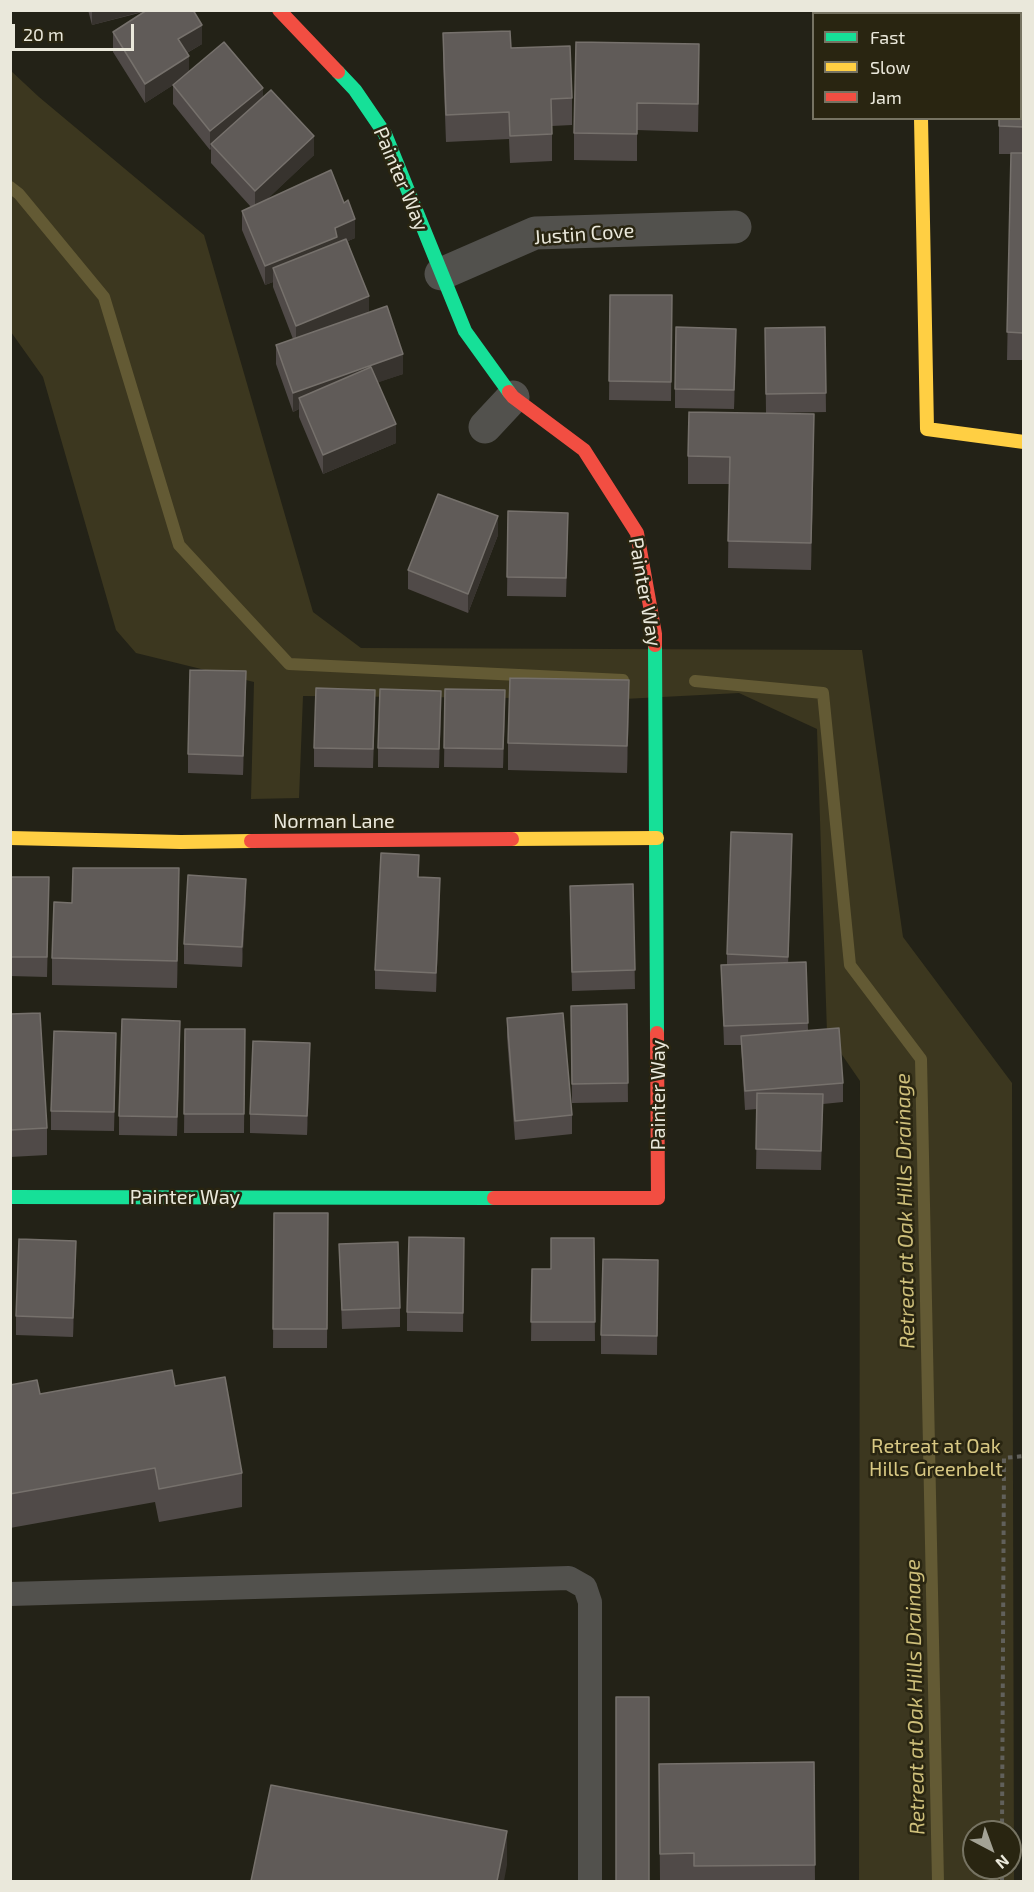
<!DOCTYPE html>
<html>
<head>
<meta charset="utf-8">
<style>
	body { margin:0 }
	#map { position:relative; width:1034px; height:1892px; overflow:hidden; background:#232217; font-family:"Exo 2",sans-serif }
	canvas { display:block }
	.frame { position:absolute; inset:0; border:12px solid #eae8db; pointer-events:none }
	.legend { position:absolute; left:812px; top:12px; width:210px; height:108px; box-sizing:border-box; background:#292511; border:2px solid #767362; margin:0; padding:8px 10px; list-style:none; font-size:18px; color:#eae8db }
	.legend li { display:flex; align-items:center; gap:12px; height:30px }
	.legend b { width:30px; border:2px solid #767362 }
	.north { position:absolute; left:962px; top:1820px; width:60px; height:60px; box-sizing:border-box; background:#292511; border:2px solid #767362; border-radius:50%; rotate:139deg; font-size:16px; font-weight:700; line-height:24px; text-align:center; color:#eae8db }
	.north::after { content:''; display:block; margin:auto; width:21px; height:27px; background:#a4a396; clip-path:polygon(50% 0,100% 100%,50% 72%,0 100%) }
	.scale { position:absolute; left:12px; top:24px; width:122px; height:27px; box-sizing:border-box; border:3px solid #eae8db; border-top:0; padding-left:8px; font-size:18px; line-height:21px; white-space:nowrap; color:#eae8db; -webkit-text-stroke:4px #292511; paint-order:stroke }
</style>
</head>
<body>
<div id="map">
<canvas width="1034" height="1892"></canvas>
<div class="frame"></div>
<ul class="legend">
<li><b style="height:8px;background:#16e098"></b>Fast</li>
<li><b style="height:8px;background:#ffcf43"></b>Slow</li>
<li><b style="height:8px;background:#f24e42"></b>Jam</li>
</ul>
<div class="north">N</div>
<div class="scale">20 m</div>
</div>
<script>
const ctx = document.querySelector('canvas').getContext('2d');
ctx.lineJoin = 'round';
function fill(path, color) {
  ctx.fillStyle = color;
  ctx.fill(path, 'evenodd');
}
function toPath(rows) {
  const path = new Path2D();
  for (const r of rows) {
    path.moveTo(r[0], r[1]);
    for (let i = 2; i < r.length; i += 2) path.lineTo(r[i], r[i + 1]);
  }
  return path;
}
function stroke(path, color, width, dash) {
  ctx.strokeStyle = color;
  ctx.lineWidth = width;
  ctx.lineCap = dash ? 'butt' : 'round';
  ctx.setLineDash(dash || []);
  ctx.stroke(path);
}
function write(font, color, halo, rows, align = 'center') {
  ctx.font = font + ' "Exo 2",sans-serif';
  ctx.lineWidth = 5;
  ctx.setLineDash([]);
  ctx.textBaseline = 'middle';
  ctx.strokeStyle = halo;
  ctx.fillStyle = color;
  for (const [text, x, y, turn = 0] of rows) {
    ctx.save();
    ctx.translate(x, y);
    ctx.rotate((+turn || 0) * Math.PI / 180);
    ctx.textAlign = isNaN(turn) ? turn : align;
    if (halo) ctx.strokeText(text, 0, 0);
    ctx.fillText(text, 0, 0);
    ctx.restore();
  }
}
fill(toPath([
	[10,70,39,97,204,235,313,612,361,648,862,650,903,937,1012,1083,1014,1881,859,1881,860,1081,827,1033,817,729,739,693,624,699,303,696,299,798,251,799,254,682,136,653,116,630,43,377,11,332],
	[974,1832,1010,1832,1010,1868,974,1868]
]), '#3c371f');
stroke(toPath([
	[10,187,19,194,104,297,179,545,289,664,623,680],
	[695,681,823,693,850,965,921,1059,938,1882]
]), '#635a34', 12);
stroke(toPath([
	[1002,1832,1004,1458,1024,1456],
	[1002,1882,1002,1868]
]), '#61605b', 4, [4.5, 4.5]);
stroke(toPath([
	[10,1594,569,1578,585,1587,590,1602,590,1882]
]), '#52514d', 24);
stroke(toPath([
	[920,10,920,14],
	[441,274,535,233,735,227],
	[485,427,513,397]
]), '#52514d', 33);
stroke(toPath([
	[338,72,355,90,385,134,465,331,509,392],
	[655,645,657,1033],
	[10,1197,494,1198]
]), '#16e098', 14);
stroke(toPath([
	[921,118,927,429,1024,442],
	[10,838,181,842,251,841],
	[512,839,657,838]
]), '#ffcf43', 14);
stroke(toPath([
	[279,10,338,72],
	[509,392,513,397,584,450,637,533,655,634,655,645],
	[251,841,512,839],
	[494,1198,658,1198,657,1033]
]), '#f24e42', 14);
fill(toPath([
	[88,10,193,10,202,44,187,53,189,72,263,97,314,155,267,199,355,238,348,241,369,312,403,374,378,382,396,443,323,474,299,417,299,409,293,412,276,364,276,345,293,339,273,287,273,282,265,285,242,230,242,211,251,207,211,163,211,149,210,150,173,104,173,85,145,103,113,52,113,32,147,11,92,25],
	[708,10,770,10,770,11,708,11],
	[795,10,847,10,847,12],
	[443,33,511,48,572,98,572,125,552,126,552,161,510,163,509,139,446,142,443,61],
	[1023,60,1023,360,1007,360,1011,154,999,154,999,118],
	[699,72,698,132,637,130,637,161,574,160,574,133],
	[610,295,672,295,671,401,609,400],
	[825,327,826,412,773,413,814,441,811,570,728,568,729,484,688,484,688,456,766,413,765,328],
	[736,348,734,409,675,408,675,389],
	[508,511,568,532,566,597,507,596],
	[498,535,468,613,408,589,408,570],
	[445,689,505,709,503,768,444,767],
	[246,690,243,775,188,773,188,754],
	[629,707,627,773,508,770,508,743],
	[375,709,373,768,314,767,314,748],
	[441,710,439,768,378,767,378,748],
	[792,853,788,962,806,962,808,1030,843,1083,843,1102,823,1104,821,1170,756,1169,757,1109,745,1110,741,1045,724,1045,721,965,727,965,727,954],
	[10,877,49,897,47,977,10,976],
	[419,877,440,897,436,992,375,989,375,970],
	[633,884,635,989,572,991,570,905],
	[179,896,177,988,52,985,52,958,72,903],
	[246,898,242,967,184,964,184,944],
	[627,1004,628,1102,572,1103,571,1006],
	[10,1014,47,1128,47,1155,10,1157],
	[507,1018,572,1115,572,1134,515,1140,507,1037],
	[185,1029,245,1029,244,1133,184,1133],
	[180,1040,177,1136,119,1135,119,1116],
	[116,1052,114,1131,51,1130,51,1111],
	[310,1062,307,1135,250,1133,250,1114],
	[274,1213,328,1213,327,1348,273,1348],
	[464,1238,463,1332,407,1331,407,1312],
	[594,1238,595,1341,531,1341,532,1269,551,1269],
	[339,1244,400,1308,400,1327,342,1329],
	[76,1260,73,1337,16,1335,16,1316],
	[658,1279,657,1355,601,1354,601,1335],
	[10,1288,11,1323,11,1342,10,1342],
	[10,1385,40,1394,175,1386,242,1473,242,1507,159,1522,155,1502,10,1528],
	[814,1762,815,1881,660,1881,659,1764]
]), '#504a48');
fill(toPath([
	[92,10,148,10,92,25],
	[202,25,202,44,178,58,178,39],
	[189,56,189,75,145,103,145,84],
	[263,88,263,107,211,144,210,150,210,131],
	[314,136,314,155,255,211,255,191],
	[355,219,355,238,337,246,273,268,273,282,265,285,265,266,335,228],
	[369,296,369,316,296,345,296,326],
	[736,329,736,348,734,409,734,390],
	[403,354,403,374,304,408,299,398,299,409,293,412,293,393],
	[814,414,814,441,811,570,811,543],
	[396,424,396,443,323,474,323,455],
	[498,516,498,535,468,613,468,594],
	[246,671,246,690,243,775,243,756],
	[629,680,629,707,627,773,627,746],
	[505,690,505,709,503,768,503,749],
	[441,691,441,710,439,768,439,749],
	[792,834,792,853,788,976,788,957],
	[179,868,179,896,177,988,177,961],
	[440,878,440,897,436,992,436,973],
	[246,879,246,898,242,967,242,947],
	[180,1021,180,1040,177,1136,177,1117],
	[310,1043,310,1062,307,1135,307,1116],
	[76,1241,76,1260,73,1337,73,1318],
	[507,1831,507,1865,504,1881,497,1881]
]), '#37332e');
const building = toPath([
	[147,10,193,10,202,25,178,39,189,56,145,84,113,32,147,10],
	[510,31,511,48,570,46,572,98,551,99,552,134,510,136,509,112,446,115,443,33,510,31],
	[224,42,263,88,210,131,173,85,224,42],
	[576,42,699,44,698,104,637,103,637,134,574,133,576,42],
	[1020,60,1023,60,1023,127,999,126,999,118,1020,118,1020,60],
	[271,90,314,136,255,191,211,144,271,90],
	[1011,153,1023,153,1023,333,1007,332,1011,153],
	[331,170,344,203,348,200,355,219,335,228,337,237,265,266,242,211,331,170],
	[346,239,369,296,296,326,273,268,346,239],
	[610,295,672,295,671,382,609,381,610,295],
	[387,306,403,354,293,393,276,345,387,306],
	[676,327,736,329,734,390,675,389,676,327],
	[825,327,826,393,766,394,765,328,825,327],
	[371,367,396,424,323,455,299,398,371,367],
	[689,412,814,414,811,543,728,541,730,457,688,456,689,412],
	[438,494,498,516,468,594,408,570,438,494],
	[508,511,568,513,566,578,507,577,508,511],
	[190,670,246,671,243,756,188,754,190,670],
	[510,678,629,680,627,746,508,743,510,678],
	[316,688,375,690,373,749,314,748,316,688],
	[380,689,441,691,439,749,378,748,380,689],
	[445,689,505,690,503,749,444,748,445,689],
	[731,832,792,834,788,957,727,954,731,832],
	[381,853,419,855,418,877,440,878,436,973,375,970,381,853],
	[73,868,179,868,177,961,52,958,54,902,72,903,73,868],
	[188,875,246,879,242,947,184,944,188,875],
	[10,877,49,877,47,957,10,957,10,877],
	[633,884,635,970,572,972,570,886,633,884],
	[806,962,808,1023,724,1026,721,965,806,962],
	[627,1004,628,1083,572,1084,571,1006,627,1004],
	[40,1013,47,1128,10,1130,10,1014,40,1013],
	[563,1013,572,1115,515,1121,507,1018,563,1013],
	[122,1019,180,1021,177,1117,119,1116,122,1019],
	[839,1028,843,1083,745,1091,741,1036,839,1028],
	[185,1029,245,1029,244,1114,184,1114,185,1029],
	[54,1031,116,1033,114,1112,51,1111,54,1031],
	[253,1041,310,1043,307,1116,250,1114,253,1041],
	[757,1093,823,1094,821,1151,756,1149,757,1093],
	[274,1213,328,1213,327,1329,273,1329,274,1213],
	[409,1237,464,1238,463,1313,407,1312,409,1237],
	[551,1238,594,1238,595,1322,531,1322,532,1269,551,1269,551,1238],
	[19,1239,76,1241,73,1318,16,1316,19,1239],
	[398,1242,400,1308,342,1310,339,1244,398,1242],
	[603,1259,658,1260,657,1336,601,1335,603,1259],
	[10,1288,11,1323,10,1323,10,1288],
	[172,1370,175,1386,225,1377,242,1473,159,1489,155,1468,10,1494,10,1385,37,1380,40,1394,172,1370],
	[616,1697,649,1697,649,1881,616,1881,616,1697],
	[814,1762,815,1865,694,1866,694,1853,660,1854,659,1764,814,1762],
	[271,1785,507,1831,497,1881,251,1881,271,1785]
]);
fill(building, '#605b58');
stroke(building, '#76716c', 1.5);
write('20px', '#eae8db', '#292511', [
	["Painter Way",401,179,67],
	["Justin Cove",584,234,-4],
	["Painter Way",645,592,80],
	["Norman Lane",334,821],
	["Painter Way",658,1095,-90],
	["Painter Way",185,1197]
]);
write('20px', '#d8c883', '#292511', [
	["Retreat at Oak",936,1446],
	["Hills Greenbelt",936,1469]
]);
write('italic 21px', '#cebf7a', '#292511', [
	["Retreat at Oak Hills Drainage",905,1211,-91],
	["Retreat at Oak Hills Drainage",915,1697,-91]
]);
</script>
</body>
</html>
